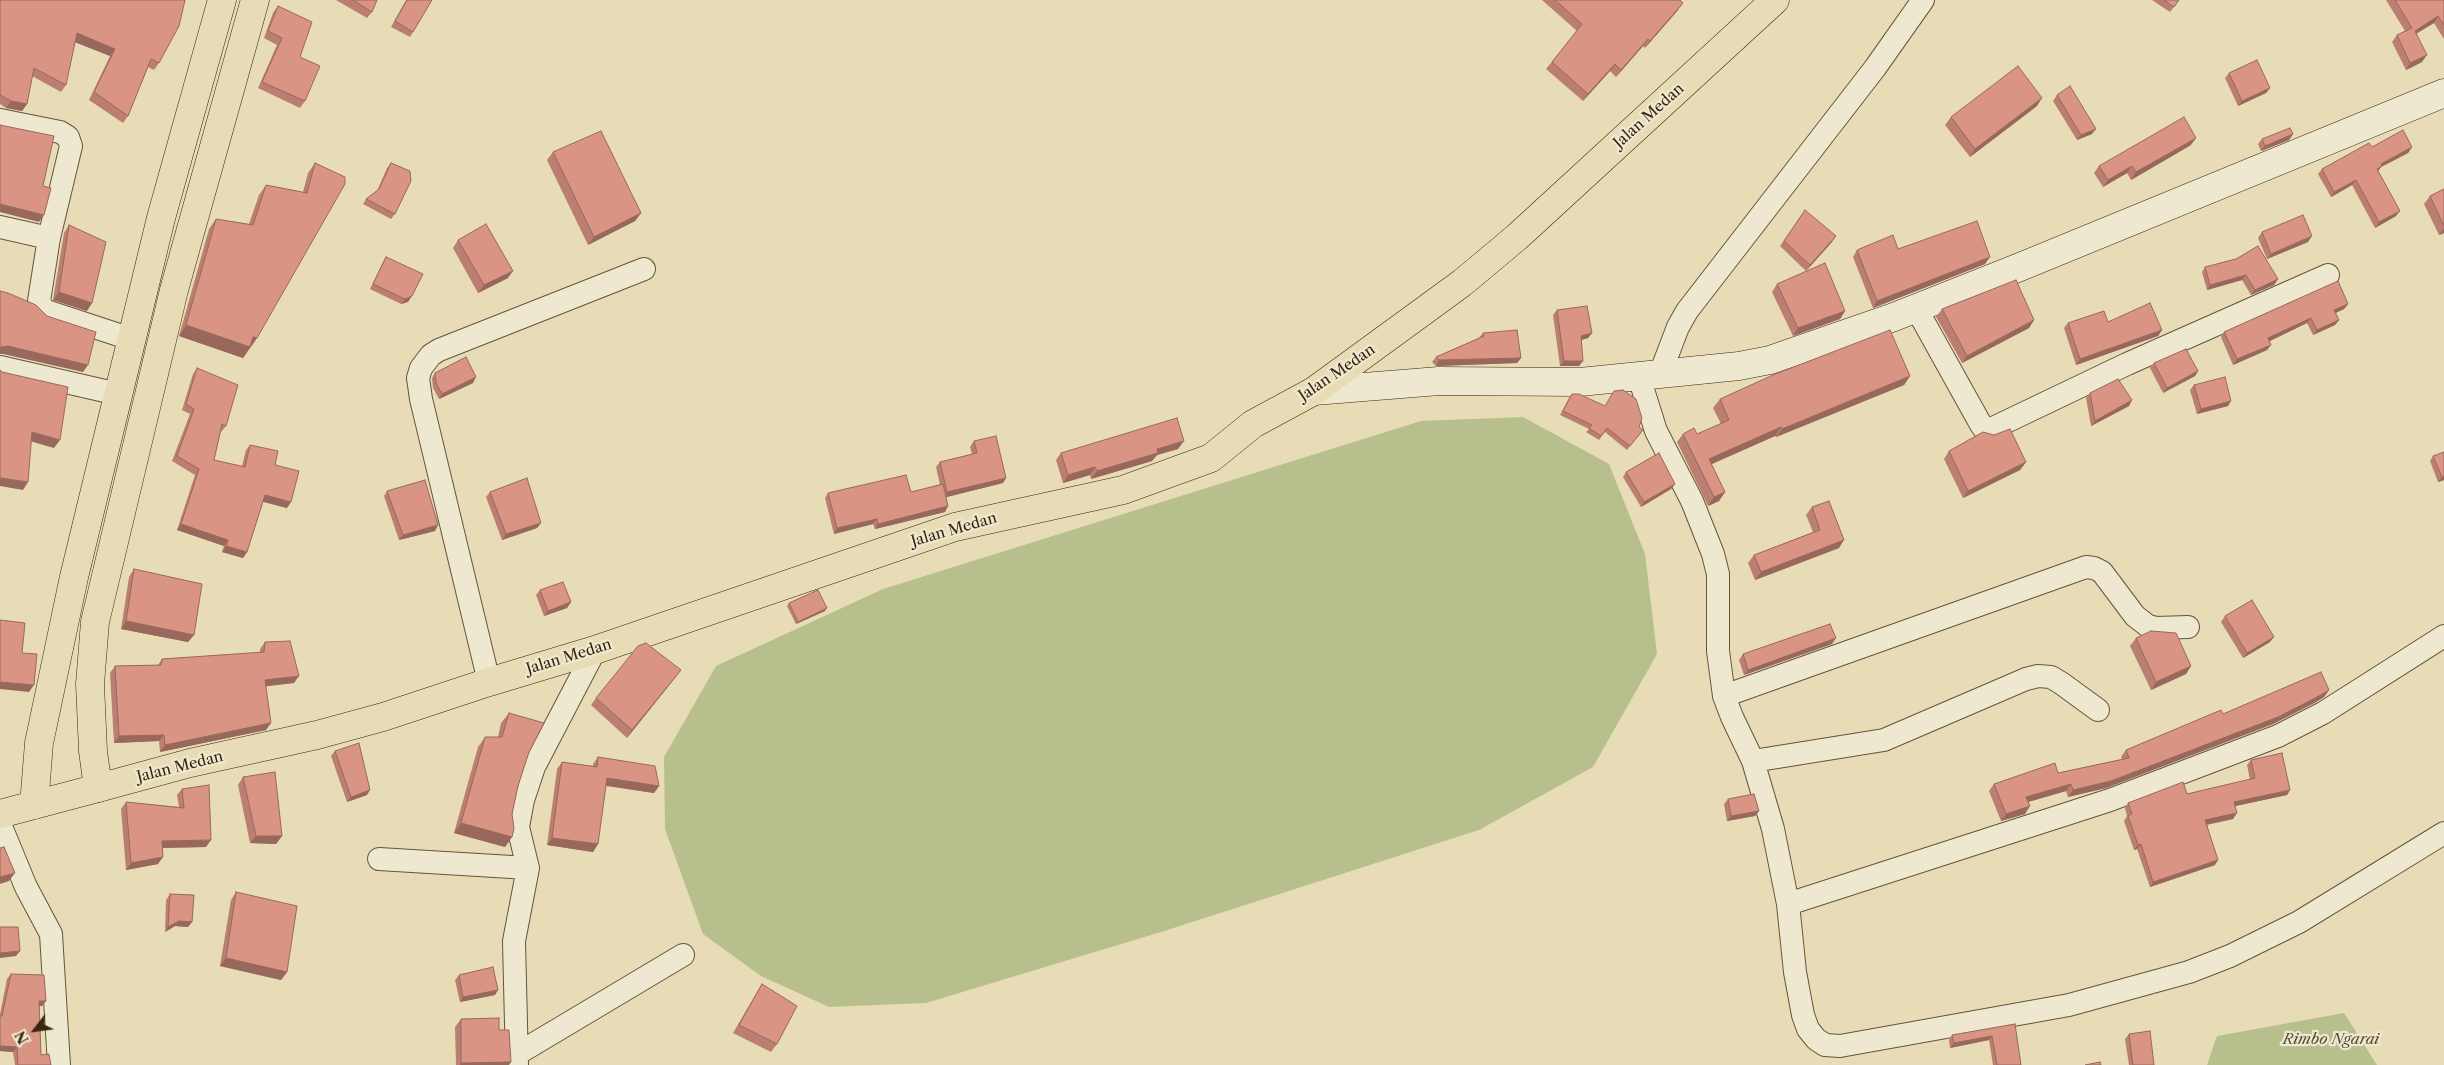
<!DOCTYPE html>
<html>
<head>
<meta charset="utf-8">
<style>
	body { margin:0 }
	#map { position:relative; width:2444px; height:1065px; overflow:hidden; background:#e7dcb6; font-family:"Libre Caslon Text",serif }
	canvas { display:block }
	.north { position:absolute; left:10px; top:1005px; width:50px; height:50px; -webkit-text-stroke:4px #efe8d0; paint-order:stroke; rotate:240deg; font-size:14px; font-weight:700; line-height:20px; text-align:center; color:#392610 }
	.north::after { content:''; display:block; margin:auto; width:18px; height:22px; background:#392610; clip-path:polygon(50% 0,100% 100%,50% 72%,0 100%) }
</style>
</head>
<body>
<div id="map">
<canvas width="2444" height="1065"></canvas>
<div class="north">N</div>
</div>
<script>
const ctx = document.querySelector('canvas').getContext('2d');
ctx.lineJoin = 'round';
function fill(path, color) {
  ctx.fillStyle = color;
  ctx.fill(path, 'evenodd');
}
function toPath(rows) {
  const path = new Path2D();
  for (const r of rows) {
    path.moveTo(r[0], r[1]);
    for (let i = 2; i < r.length; i += 2) path.lineTo(r[i], r[i + 1]);
  }
  return path;
}
function stroke(path, color, width, dash) {
  ctx.strokeStyle = color;
  ctx.lineWidth = width;
  ctx.lineCap = dash ? 'butt' : 'round';
  ctx.setLineDash(dash || []);
  ctx.stroke(path);
}
function write(font, color, halo, rows, align = 'center') {
  ctx.font = font + ' "Libre Caslon Text",serif';
  ctx.lineWidth = 4.5;
  ctx.setLineDash([]);
  ctx.textBaseline = 'middle';
  ctx.strokeStyle = halo;
  ctx.fillStyle = color;
  for (const [text, x, y, turn = 0] of rows) {
    ctx.save();
    ctx.translate(x, y);
    ctx.rotate((+turn || 0) * Math.PI / 180);
    ctx.textAlign = isNaN(turn) ? turn : align;
    if (halo) ctx.strokeText(text, 0, 0);
    ctx.fillText(text, 0, 0);
    ctx.restore();
  }
}
fill(toPath([
	[1523,417,1609,464,1645,554,1657,654,1593,767,1479,830,1161,932,926,1003,829,1007,761,976,703,934,665,829,664,757,716,666,883,589,1421,421],
	[2344,1013,2377,1065,2207,1065,2217,1036]
]), '#b7c08c');
const street = toPath([
	[0,120,60,132,68,137,71,146,49,238,39,301,42,307,46,311,131,339],
	[0,227,49,238],
	[1916,308,1980,423,1985,430,1989,430,2127,364,2328,275],
	[0,367,118,394],
	[1660,374,1678,327,1687,311,1875,68,1923,0],
	[1639,377,1656,431,1692,501,1713,554,1718,574,1718,651,1724,696,1732,717,1753,761,1773,829,1788,904,1795,972,1803,1015,1808,1029,1816,1039,1825,1045,1840,1046,2069,1005,2189,972,2230,956,2299,922,2444,833],
	[489,682,421,399,418,378,421,368,431,355,439,350,644,269],
	[1724,696,2086,567,2094,568,2102,572,2135,616,2148,626,2156,628,2188,627],
	[1753,761,1884,740,2026,679,2038,676,2051,677,2061,683,2098,710],
	[0,824,26,887,51,934,59,1065],
	[379,859,528,868],
	[1788,904,2110,800,2278,736,2323,713,2444,636],
	[517,1054,683,955],
	[517,1065,514,941,528,868,518,827,523,800,534,767,595,650]
]);
const secondary = toPath([
	[1314,391,1439,381,1580,382,1739,366,1770,360,1894,317,2020,267,2444,93]
]);
const primary = toPath([
	[98,788,190,763,317,735,383,717,489,682,595,650,955,527,1123,490,1211,458,1253,424,1314,391,1462,283,1517,237,1775,0]
]);
const highway = toPath([
	[34,805,39,743,74,577,161,218,222,0],
	[0,814,98,788,93,751,90,684,95,622,174,290,255,0]
]);
stroke(street, '#64543a', 24);
stroke(secondary, '#392610', 29);
stroke(primary, '#392610', 29);
stroke(highway, '#392610', 29);
stroke(street, '#efe8d0', 22);
stroke(secondary, '#efe8d0', 28);
stroke(primary, '#e7dcb6', 28);
stroke(highway, '#e7dcb6', 28);
fill(toPath([
	[0,0,185,0,159,63,154,70,148,67,128,116,123,123,89,100,110,56,75,42,66,85,61,92,32,76,27,104,22,111,6,108,0,104],
	[336,0,377,0,372,12,367,18],
	[406,0,432,0,410,37,391,27],
	[1542,0,1680,0,1678,10,1645,48,1643,46,1616,77,1610,71,1583,101,1546,69,1577,31],
	[2152,0,2179,0,2170,12],
	[2386,0,2444,0,2444,39,2434,23,2416,34,2422,62,2406,70,2392,42,2397,35,2405,31],
	[278,6,300,57,305,101,300,108,258,88,277,45,264,38,273,13],
	[2229,73,2270,88,2266,93,2238,106,2225,78],
	[2057,95,2092,134,2077,140,2053,101],
	[2037,106,1970,157,1945,125,1951,117],
	[2293,134,2289,140,2261,151,2258,144,2262,139],
	[2191,145,2131,180,2127,173,2103,187,2094,173,2099,166],
	[2372,147,2412,147,2408,153,2381,167,2378,171,2396,216,2375,228,2352,185,2331,197,2318,174,2322,169],
	[553,152,641,213,635,221,588,245,547,160],
	[315,163,345,177,257,338,243,358,179,336,209,229,216,219,249,224,259,195,266,185,303,192,308,173],
	[391,163,395,214,391,219,363,204,366,199,377,191,387,168],
	[2444,189,2444,233,2439,235,2424,204,2430,196],
	[1805,210,1832,242,1806,271,1780,246],
	[69,225,87,311,53,300,64,233],
	[2262,232,2308,242,2267,259,2258,238],
	[458,240,508,278,478,293,453,248],
	[1857,250,1985,264,1873,308,1853,257],
	[386,257,408,302,401,304,370,289,383,262],
	[2236,259,2278,279,2274,285,2251,295,2242,280,2207,290,2202,272,2205,267],
	[1777,284,1845,311,1840,319,1793,336,1772,292],
	[2348,304,2344,309,2336,313,2339,320,2335,325,2313,335,2307,323,2269,341,2267,350,2233,365,2221,337,2224,332],
	[1942,309,2034,320,2029,328,1962,363,1936,317],
	[1557,310,1592,333,1588,338,1582,340,1579,366,1560,366,1553,315],
	[2108,322,2162,330,2158,336,2076,365,2064,328,2068,323],
	[1483,333,1521,358,1517,363,1436,366,1432,362,1436,357,1479,338],
	[2154,363,2198,371,2195,376,2163,393,2150,368],
	[197,368,226,426,221,432,221,431,214,460,242,466,246,450,250,445,275,465,287,508,263,502,247,552,243,558,222,552,224,546,177,530,195,475,172,461,190,414,182,410,193,374],
	[435,373,473,383,439,399,433,388,432,378],
	[1910,376,1904,385,1776,437,1775,436,1711,464,1725,492,1719,501,1708,506,1677,442,1683,434,1697,434,1721,424,1713,408,1720,399],
	[2194,385,2228,406,2197,414,2190,390],
	[2090,393,2132,400,2129,406,2091,426,2086,398],
	[1572,394,1639,427,1643,430,1627,450,1605,432,1599,440,1586,432,1589,429,1560,415,1569,398],
	[974,441,1006,478,1003,483,946,497,948,506,945,512,875,529,873,524,834,534,825,498,828,493,911,492,940,485,936,467,940,462,972,454,970,447],
	[1178,449,1157,455,1152,461,1091,479,1090,475,1063,483,1056,460,1061,453],
	[1949,451,2026,462,2020,470,1963,498,1944,459],
	[2433,456,2444,480,2438,482,2430,461],
	[1626,472,1675,484,1671,489,1641,507,1623,477],
	[387,491,435,531,399,540,384,496],
	[490,492,541,523,537,528,502,540,486,497],
	[1812,507,1839,548,1755,580,1748,563,1754,555,1813,532,1806,515],
	[134,569,194,635,188,642,121,629,129,577],
	[540,590,571,602,567,608,544,616,536,595],
	[789,603,825,611,796,624,787,606],
	[2225,616,2270,642,2243,658,2221,622],
	[2136,638,2191,666,2186,674,2151,690,2130,646],
	[265,642,294,683,266,686,266,730,160,752,159,741,114,743,110,673,115,666,158,665,162,659,260,653,260,649],
	[1832,644,1744,675,1739,660,1743,654],
	[681,670,627,738,591,705,596,698],
	[2329,690,2324,697,2316,702,2273,724,2106,788,2068,797,2066,791,2028,802,2025,814,2001,821,1989,791,1994,784,2058,773,2122,759,2121,757,2126,750,2223,714],
	[509,713,529,752,518,786,512,814,512,837,505,847,454,833,478,747,485,737,498,737,501,723],
	[335,751,367,795,347,802,331,756],
	[598,757,659,786,654,793,606,786,598,844,593,852,547,845,557,769,562,762,593,766,593,764],
	[2251,760,2290,790,2287,795,2235,806,2233,819,2207,824,2215,865,2150,887,2137,849,2134,850,2124,821,2127,816,2125,808,2128,803,2187,794,2250,780,2247,765],
	[243,777,282,836,276,844,250,843,238,785],
	[182,789,206,847,162,848,158,864,126,870,121,809,126,802,179,807,177,795],
	[1728,799,1759,811,1755,816,1727,821,1724,804],
	[236,892,287,972,281,980,220,966,231,900],
	[170,894,192,922,188,927,175,926,165,932,166,900],
	[11,974,46,1001,42,1006,39,1006,41,1055,51,1065,15,1065,13,1052,0,1051,0,1014,7,979],
	[459,975,495,995,460,1002,455,980],
	[762,984,777,1044,771,1052,733,1033,757,992],
	[461,1019,499,1030,509,1065,456,1065,455,1027],
	[2015,1024,2021,1065,1993,1065,1989,1040,1950,1048,1949,1040,1952,1035],
	[2129,1034,2154,1065,2129,1065,2125,1039]
]), '#bb7f72');
fill(toPath([
	[1683,3,1678,10,1645,48,1650,41],
	[2438,16,2434,23,2410,37,2415,31],
	[77,33,115,49,110,56,72,41],
	[1648,39,1643,46,1616,77,1621,70],
	[2427,55,2422,62,2406,70,2410,63],
	[1615,64,1610,71,1583,101,1588,94],
	[2270,88,2266,93,2238,106,2242,101],
	[2042,98,2037,106,1970,157,1975,149],
	[11,101,27,104,22,111,6,108],
	[2096,129,2092,134,2077,140,2081,135],
	[2293,134,2289,140,2261,151,2265,146],
	[2196,138,2191,145,2131,180,2136,172],
	[2412,147,2408,153,2381,167,2378,171,2373,174,2381,164],
	[2132,166,2127,173,2103,187,2108,180],
	[2356,180,2352,185,2331,197,2334,192],
	[0,204,44,215,39,222,0,212],
	[2400,211,2396,216,2375,228,2379,222],
	[641,213,635,221,588,245,594,237],
	[2444,228,2444,233,2439,235],
	[1836,236,1832,242,1806,271,1810,265],
	[2312,236,2308,242,2267,259,2271,254],
	[1990,257,1985,264,1873,308,1877,301],
	[513,271,508,278,478,293,484,285],
	[2246,275,2242,280,2207,290,2210,285],
	[2278,279,2274,285,2251,295,2255,290],
	[59,292,92,303,87,311,53,300],
	[412,296,408,302,401,304,405,299],
	[2348,304,2344,309,2331,315,2334,310],
	[1845,311,1840,319,1793,336,1798,328],
	[2311,318,2307,323,2264,344,2268,338],
	[2034,320,2029,328,1962,363,1967,356],
	[2339,320,2335,325,2313,335,2317,330],
	[186,325,257,338,243,358,179,336],
	[2162,330,2158,336,2076,365,2080,359],
	[1592,333,1588,338,1577,341,1581,336],
	[2271,345,2267,350,2233,365,2237,359],
	[8,346,88,365,83,372,3,354,0,354,0,348,1,347],
	[1521,358,1517,363,1436,366,1439,360],
	[1564,361,1583,361,1579,366,1560,366],
	[2198,371,2195,376,2163,393,2167,388],
	[1910,376,1904,385,1776,437,1782,429],
	[476,377,473,383,439,399,442,394],
	[2132,400,2129,406,2091,426,2095,421],
	[2231,401,2228,406,2197,414,2201,409],
	[1781,427,1775,436,1703,468,1709,459],
	[32,432,60,440,54,448,26,440],
	[1184,441,1178,449,1157,455,1152,461,1091,479,1097,471,1157,449],
	[2026,462,2020,470,1963,498,1968,491],
	[1095,467,1090,475,1063,483,1068,475],
	[2444,476,2444,480,2438,482,2442,477],
	[1,478,28,482,23,490,0,486,0,480],
	[1006,478,1003,483,943,498,947,492],
	[1675,484,1671,489,1641,507,1644,502],
	[1725,492,1719,501,1708,506,1714,497],
	[265,495,291,502,287,508,261,501],
	[948,506,945,512,875,529,878,524],
	[877,519,873,524,834,534,837,528],
	[541,523,537,528,502,540,506,534],
	[181,524,228,540,224,546,177,530],
	[438,525,435,531,399,540,403,535],
	[1844,540,1839,548,1755,580,1761,572],
	[226,546,247,552,243,558,222,552],
	[571,602,567,608,544,616,548,611],
	[827,608,825,611,796,624,798,622],
	[126,621,194,635,188,642,121,629],
	[2274,637,2270,642,2243,658,2247,653],
	[1836,638,1832,644,1744,675,1748,670],
	[2191,666,2186,674,2151,690,2156,682],
	[681,670,675,678,627,738,632,730],
	[299,676,294,683,260,687,265,680],
	[0,682,34,685,29,692,0,689],
	[2329,690,2324,697,2316,702,2273,724,2106,788,2068,797,2073,790],
	[271,723,266,730,160,752,165,745],
	[164,735,159,741,114,743,119,736],
	[607,778,659,786,654,793,602,785],
	[2071,784,2066,791,2021,804,2026,797],
	[370,790,367,795,347,802,351,797],
	[2290,790,2287,795,2231,807,2234,802],
	[2030,806,2025,814,2001,821,2006,814],
	[1759,811,1755,816,1727,821,1731,816],
	[2237,813,2233,819,2202,826,2205,820],
	[461,823,512,837,505,847,454,833],
	[256,836,282,836,276,844,250,843],
	[552,838,598,844,593,852,547,845],
	[211,840,206,847,157,848,162,841],
	[2141,844,2137,849,2134,850,2138,845],
	[163,857,158,864,126,870,131,863],
	[2218,860,2215,865,2150,887,2153,882],
	[15,873,9,881,0,884,0,877],
	[179,921,192,922,188,927,175,926,165,932,168,927],
	[20,951,16,956,0,958,0,953],
	[226,958,287,972,281,980,220,966],
	[498,990,495,995,460,1002,463,997],
	[39,1001,46,1001,42,1006,35,1006],
	[1992,1036,1989,1040,1950,1048,1954,1043],
	[0,1046,17,1047,13,1052,0,1051],
	[511,1062,509,1065,460,1065,461,1063]
]), '#98685c');
const building = toPath([
	[0,0,185,0,179,26,159,63,151,59,128,116,94,92,115,49,77,33,66,85,34,68,27,104,11,101,0,95,0,0],
	[353,0,377,0,372,12,353,0],
	[407,0,432,0,413,32,395,21,407,0],
	[1555,0,1680,0,1683,3,1650,41,1648,39,1621,70,1615,64,1588,94,1552,62,1582,24,1555,0],
	[2164,0,2179,0,2174,7,2164,0],
	[2395,0,2444,0,2444,25,2438,16,2415,31,2427,55,2410,63,2397,35,2412,28,2395,0],
	[278,6,312,22,300,57,320,66,305,101,262,82,282,38,268,31,278,6],
	[2257,60,2270,88,2242,101,2229,73,2257,60],
	[2018,66,2042,98,1975,149,1951,117,2018,66],
	[2070,86,2096,129,2081,135,2057,95,2070,86],
	[2184,117,2196,138,2136,172,2132,166,2108,180,2099,166,2184,117],
	[0,125,54,136,43,186,51,188,44,215,0,204,0,125],
	[2290,128,2293,134,2265,146,2262,139,2290,128],
	[2403,130,2412,147,2381,164,2382,166,2377,169,2400,211,2379,222,2356,180,2334,192,2322,169,2369,143,2372,147,2403,130],
	[601,131,641,213,594,237,553,152,601,131],
	[315,163,345,177,345,184,257,338,253,337,250,347,186,325,216,219,253,225,266,185,307,193,315,163],
	[391,163,410,171,411,181,395,214,366,199,379,189,391,163],
	[2444,189,2444,226,2430,196,2444,189],
	[1805,210,1836,236,1810,265,1784,241,1805,210],
	[2303,215,2312,236,2271,254,2262,232,2303,215],
	[1977,221,1990,257,1877,301,1857,250,1893,235,1898,249,1977,221],
	[486,224,513,271,484,285,458,240,486,224],
	[69,225,106,242,92,303,59,292,69,225],
	[2258,246,2278,279,2255,290,2246,275,2210,285,2205,267,2236,259,2258,246],
	[386,257,423,274,412,296,405,299,373,284,386,257],
	[1825,263,1845,311,1798,328,1777,284,1825,263],
	[2016,280,2034,320,1967,356,1942,309,2016,280],
	[2338,281,2348,304,2334,310,2339,320,2317,330,2311,318,2268,338,2271,345,2237,359,2224,332,2338,281],
	[0,291,8,293,36,305,47,316,96,332,88,365,8,346,1,347,0,348,0,291],
	[2150,303,2162,330,2080,359,2068,323,2104,311,2108,322,2150,303],
	[1587,306,1592,333,1581,336,1583,361,1564,361,1557,310,1587,306],
	[1517,330,1521,358,1439,360,1436,357,1484,336,1483,333,1517,330],
	[1890,330,1910,376,1782,429,1781,427,1709,459,1725,492,1714,497,1683,434,1694,428,1697,434,1729,420,1720,399,1773,375,1890,330],
	[2186,349,2198,371,2167,388,2154,363,2186,349],
	[466,357,476,377,442,394,436,383,435,373,466,357],
	[197,368,238,385,226,426,222,424,214,460,245,467,250,445,278,451,275,465,299,471,291,502,265,495,247,552,226,546,228,540,181,524,199,469,177,456,194,409,186,404,197,368],
	[0,370,2,372,68,387,60,440,32,432,28,482,1,478,0,483,0,370],
	[2225,377,2231,401,2201,409,2194,385,2225,377],
	[2118,379,2132,400,2095,421,2090,393,2118,379],
	[1623,390,1636,399,1642,418,1639,427,1643,430,1630,446,1607,428,1601,436,1589,428,1592,425,1563,411,1572,394,1579,394,1605,406,1614,391,1623,390],
	[1177,418,1184,441,1157,449,1158,453,1097,471,1095,467,1068,475,1061,453,1177,418],
	[2010,429,2026,462,1968,491,1949,451,1983,432,1994,435,2010,429],
	[996,436,1006,478,947,492,940,462,977,453,974,441,996,436],
	[2444,452,2444,476,2442,477,2433,456,2444,452],
	[1659,453,1675,484,1644,502,1626,472,1659,453],
	[906,475,911,492,943,484,948,506,878,524,877,519,837,528,828,493,906,475],
	[527,478,541,523,506,534,490,492,527,478],
	[425,480,438,525,403,535,387,491,425,480],
	[1829,501,1844,540,1761,572,1754,555,1820,530,1812,507,1829,501],
	[134,569,202,584,194,635,126,621,134,569],
	[563,582,571,602,548,611,540,590,563,582],
	[818,590,827,608,798,622,789,603,818,590],
	[2252,600,2274,637,2247,653,2225,616,2252,600],
	[0,620,25,623,22,653,37,654,34,685,0,682,0,620],
	[1830,624,1836,638,1748,670,1743,654,1830,624],
	[2151,631,2176,633,2191,666,2156,682,2136,638,2151,631],
	[290,641,299,676,265,680,271,723,165,745,164,735,119,736,115,666,161,665,162,659,264,652,265,642,290,641],
	[646,643,681,670,632,730,596,698,638,646,646,643],
	[2321,672,2329,690,2321,695,2278,717,2111,781,2073,790,2071,784,2026,797,2030,806,2006,814,1994,784,2055,763,2058,773,2129,758,2126,750,2221,710,2223,714,2321,672],
	[509,713,544,723,529,752,518,786,512,814,514,828,512,837,461,823,485,737,502,737,509,713],
	[359,743,370,790,351,797,335,751,359,743],
	[2282,753,2290,790,2234,802,2237,813,2205,820,2218,860,2153,882,2141,844,2138,845,2128,816,2132,814,2128,803,2183,782,2187,794,2255,778,2251,760,2282,753],
	[598,757,655,766,659,786,607,778,598,844,552,838,562,762,597,767,598,757],
	[275,772,282,836,256,836,243,777,275,772],
	[209,785,211,840,162,841,163,857,131,863,126,802,184,808,182,789,209,785],
	[1754,794,1759,811,1731,816,1728,799,1754,794],
	[4,847,15,873,0,877,0,848,4,847],
	[236,892,297,906,287,972,226,958,236,892],
	[170,894,194,895,192,922,179,921,168,927,170,894],
	[0,927,18,927,20,951,0,953,0,927],
	[493,967,498,990,463,997,459,975,493,967],
	[11,974,44,975,46,1001,39,1001,41,1055,49,1054,51,1065,18,1065,17,1047,0,1046,0,1016,2,1016,11,974],
	[762,984,797,1006,777,1044,739,1025,762,984],
	[499,1018,499,1030,509,1030,511,1062,461,1063,461,1019,499,1018],
	[2015,1024,2021,1065,1997,1065,1992,1036,1954,1043,1952,1035,2015,1024],
	[2150,1031,2154,1065,2133,1065,2129,1034,2150,1031],
	[2100,1062,2101,1065,2085,1065,2100,1062]
]);
fill(building, '#d99484');
stroke(building, '#98685c', 1);
write('15px', '#392610', '#efe8d0', [
	["Jalan Medan",1649,116,-42],
	["Jalan Medan",1337,373,-34],
	["Jalan Medan",954,530,-16],
	["Jalan Medan",569,657,-17],
	["Jalan Medan",180,767,-14]
]);
write('italic 15px', '#584c2f', '#efe8d0', [
	["Rimbo Ngarai",2331,1040]
]);
</script>
</body>
</html>
